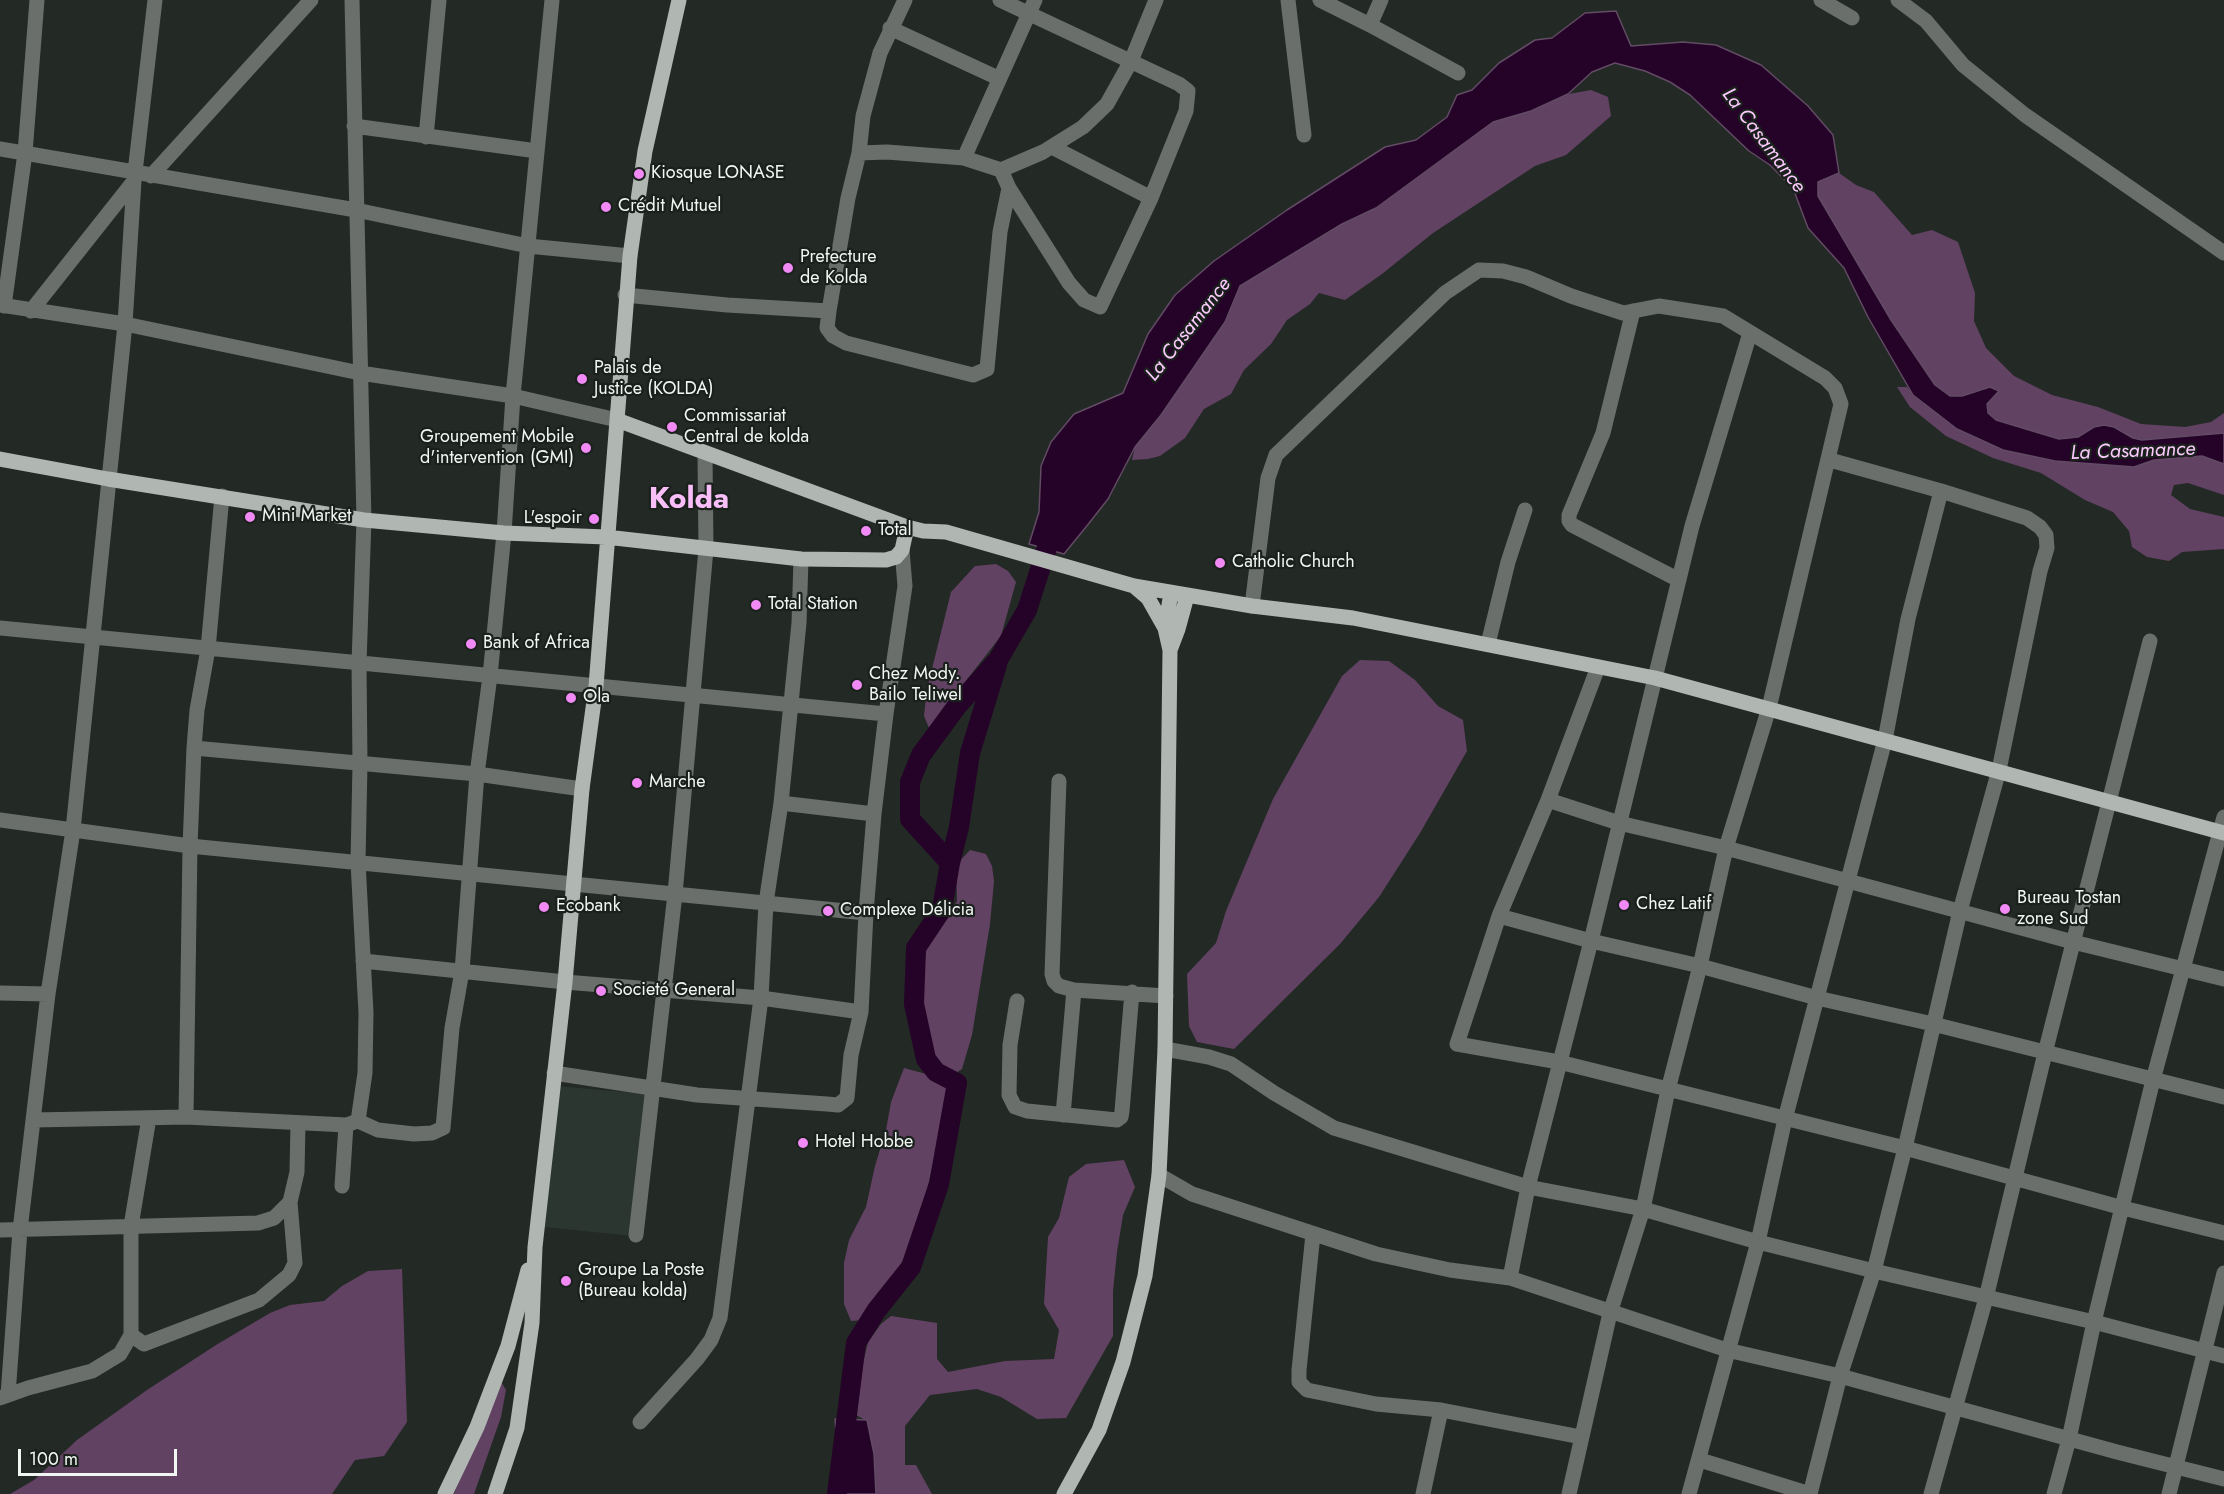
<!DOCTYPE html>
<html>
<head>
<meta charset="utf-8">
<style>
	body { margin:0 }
	#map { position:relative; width:2224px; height:1494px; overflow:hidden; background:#232925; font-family:Jost,sans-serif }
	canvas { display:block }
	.scale { position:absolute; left:18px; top:1449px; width:159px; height:27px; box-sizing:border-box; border:3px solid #f2f6f3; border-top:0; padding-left:8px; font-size:18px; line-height:21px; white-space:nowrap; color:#f2f6f3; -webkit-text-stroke:4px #1a201c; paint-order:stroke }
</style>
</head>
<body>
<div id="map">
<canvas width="2224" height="1494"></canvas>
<div class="scale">100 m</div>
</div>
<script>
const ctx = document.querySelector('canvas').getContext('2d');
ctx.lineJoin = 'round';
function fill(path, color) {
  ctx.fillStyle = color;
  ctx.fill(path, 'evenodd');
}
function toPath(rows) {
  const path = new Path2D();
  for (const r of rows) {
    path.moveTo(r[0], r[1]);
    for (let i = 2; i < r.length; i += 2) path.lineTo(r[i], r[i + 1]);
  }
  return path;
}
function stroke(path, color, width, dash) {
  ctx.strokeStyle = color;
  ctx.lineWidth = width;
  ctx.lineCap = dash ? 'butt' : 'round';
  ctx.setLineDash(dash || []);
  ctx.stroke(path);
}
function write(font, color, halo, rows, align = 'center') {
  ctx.font = font + ' Jost,sans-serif';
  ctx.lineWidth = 4.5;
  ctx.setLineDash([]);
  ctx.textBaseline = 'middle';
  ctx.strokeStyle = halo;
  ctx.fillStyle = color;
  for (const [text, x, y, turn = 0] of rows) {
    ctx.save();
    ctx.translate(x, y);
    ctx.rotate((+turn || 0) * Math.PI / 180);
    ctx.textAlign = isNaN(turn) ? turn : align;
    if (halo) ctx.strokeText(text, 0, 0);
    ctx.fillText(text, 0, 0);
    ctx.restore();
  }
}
fill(toPath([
	[557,1086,647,1094,633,1236,543,1227]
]), '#2a362f');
fill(toPath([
	[1591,90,1608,97,1611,116,1566,155,1535,166,1433,233,1382,274,1345,300,1319,293,1310,304,1287,320,1271,344,1244,370,1231,394,1204,409,1185,438,1160,456,1148,459,1132,460,1135,447,1161,415,1225,322,1240,286,1342,224,1376,208,1493,122,1531,111,1569,94],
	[1839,173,1856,185,1874,192,1912,235,1932,230,1958,242,1975,293,1974,321,1986,348,2014,376,2052,395,2098,407,2141,424,2185,427,2211,422,2224,413,2224,433,2142,440,2133,438,2114,427,2094,427,2078,437,2059,439,1996,420,1988,413,1987,404,1990,387,1962,396,1950,397,1935,385,1891,320,1818,196,1818,181],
	[1897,387,1907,387,1914,396,1957,429,2003,450,2055,461,2134,467,2154,460,2202,456,2224,464,2224,495,2188,483,2174,485,2171,495,2190,509,2224,517,2224,549,2182,552,2169,561,2147,557,2132,547,2129,531,2113,512,2085,500,2041,473,1993,458,1946,436,1910,407],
	[996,564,1008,571,1016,582,1001,636,929,728,924,716,927,689,951,592,975,566],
	[1360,660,1389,661,1415,680,1438,706,1463,720,1467,751,1420,833,1379,897,1340,944,1234,1049,1197,1042,1189,1026,1187,974,1216,943,1226,911,1273,799,1342,676],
	[970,850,986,854,992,866,994,881,990,924,972,1035,962,1069,948,1078,937,1064,919,1006,927,944,957,901,956,865],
	[904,1068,941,1078,950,1088,915,1244,904,1266,875,1300,863,1320,851,1321,844,1304,844,1263,849,1240,866,1207,875,1166,886,1130,891,1102],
	[1124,1160,1135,1187,1123,1215,1117,1252,1113,1291,1113,1336,1066,1418,1037,1419,1001,1397,977,1389,930,1395,905,1426,905,1465,916,1465,932,1494,876,1494,874,1454,867,1421,856,1415,855,1397,868,1342,881,1324,891,1316,937,1323,937,1359,948,1372,1005,1361,1054,1359,1059,1330,1044,1304,1048,1237,1059,1218,1069,1177,1086,1164],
	[402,1269,407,1422,384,1456,355,1460,332,1494,10,1494,34,1480,77,1440,147,1390,216,1345,270,1313,290,1305,324,1301,342,1286,368,1271],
	[500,1380,506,1390,501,1417,474,1494,454,1494]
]), '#624263');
const water = toPath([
	[1616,11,1631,46,1683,42,1716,45,1761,65,1808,106,1833,135,1839,173,1818,182,1818,196,1891,320,1935,385,1950,396,1962,396,1990,387,1999,391,1987,404,1988,413,1996,420,2059,439,2078,437,2094,427,2104,425,2114,427,2133,438,2142,440,2224,433,2224,464,2202,456,2154,460,2134,467,2055,461,2003,450,1957,429,1913,395,1868,317,1844,268,1808,228,1793,188,1770,165,1749,151,1690,95,1670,82,1645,71,1615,63,1592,72,1568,94,1531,111,1493,122,1376,208,1342,224,1240,286,1225,322,1161,415,1135,447,1108,499,1086,527,1064,554,1029,544,1039,512,1041,466,1051,442,1074,414,1123,393,1148,334,1175,295,1214,261,1287,210,1385,147,1416,140,1447,117,1457,95,1472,90,1499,63,1535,40,1552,38,1585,13,1616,11],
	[835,1419,867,1420,874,1454,876,1494,831,1494,837,1446,835,1419]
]);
fill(water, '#250227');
stroke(water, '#624b64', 1.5);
stroke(toPath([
	[950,863,959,827,970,753,997,665],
	[837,1494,856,1343,876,1311,911,1267,939,1184,957,1083,936,1072,926,1059,914,1004,916,948,942,909,950,863,910,819,910,782,921,755,957,706,998,660,1027,610,1055,523]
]), '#250227', 20);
stroke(toPath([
	[1000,0,1179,84,1188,91,1186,111,1151,198,1100,307,1084,300,1069,283,1009,188],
	[1288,0,1304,135],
	[1320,0,1370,25,1381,0],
	[1821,0,1852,18],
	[1898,0,1926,21,1963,65,2025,115,2224,253],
	[1370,25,1458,73],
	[890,28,998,78],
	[354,126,537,151],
	[426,137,439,0],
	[1052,147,1151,198],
	[0,149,356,210,528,246,630,256],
	[964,158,1035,0],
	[1001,170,1043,152,1083,127,1107,104,1131,61,1156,0],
	[151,176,311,0],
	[625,295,727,305,829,311,848,198,859,153,863,116,880,53,905,0],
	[0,305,125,324,360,373,513,396,617,420],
	[4,306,25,153,37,0],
	[31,311,134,181],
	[829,311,827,328,833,336,846,343,973,375,987,369,1000,232,1009,188,1001,170,964,158,887,152,859,153],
	[1633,311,1603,433,1569,515,1569,521,1572,525,1679,580],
	[222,496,208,649,197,710,194,748,477,774,582,789],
	[1252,606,1268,478,1276,455,1445,293,1479,270,1503,271,1526,277,1571,296,1623,313,1659,306,1723,316,1825,378,1835,388,1841,404,1769,708,1726,848,1700,966,1668,1090,1643,1209,1610,1313,1569,1494],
	[0,628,886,714],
	[1488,644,1508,562,1525,510],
	[1598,667,1548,800,1499,916,1457,1044,1559,1062,1905,1148,2123,1208,2224,1233],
	[1059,781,1052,974,1054,981,1059,986,1074,990,1166,996],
	[1548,800,1619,823,1726,848,2073,942,2224,979],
	[781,803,874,814],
	[0,820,190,846,866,913],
	[1499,916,1591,941,1700,966,1817,998,1933,1024,2224,1097],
	[363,961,565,982,761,998,861,1012],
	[0,993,48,994],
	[1017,1001,1010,1045,1009,1095,1015,1107,1027,1111,1117,1120,1121,1117,1122,1111,1132,992],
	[1165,1049,1209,1057,1231,1064,1274,1093,1334,1128,1528,1187,1643,1209,1758,1242,1874,1271,2094,1322,2224,1356],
	[554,1073,697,1095,827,1104,838,1105,847,1098,851,1055,861,1012,866,913,874,814,886,714,905,586,902,550],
	[1063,1115,1074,990],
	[186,1117,190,846,194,748],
	[34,1120,186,1117,346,1125],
	[358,1121,378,1130,414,1134,432,1133,443,1128,452,1028,462,971,477,774,490,676,504,533,513,396,552,0],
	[1159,1175,1192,1194,1376,1254,1450,1270,1510,1278,1727,1350,1840,1376,2117,1452,2224,1479],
	[342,1186,346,1125,358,1121,365,1073,366,1013,358,862,360,764,359,663,364,520,352,0],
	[0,1230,258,1223,274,1218,290,1202],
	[1313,1234,1299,1370,1299,1382,1307,1390,1376,1404,1441,1410,1581,1437],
	[636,1235,675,894,706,549,705,454],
	[1510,1278,1528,1187,1591,941,1692,526,1750,333],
	[131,1335,144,1344,259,1300,289,1275,295,1263,290,1202,297,1172,298,1124],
	[8,1395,20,1230,48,994,73,830,125,324,134,181,155,0],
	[0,1398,28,1388,92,1371,120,1354,131,1335,131,1226,149,1118],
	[640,1422,697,1359,711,1340,720,1318,761,998,766,903,781,803,799,623,801,559],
	[1700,1460,1810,1494,1840,1376,1874,1271,1905,1148,1960,911,1999,770,2040,571,2047,548,2046,535,2040,527,2027,518,1941,491,1830,460],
	[1423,1494,1441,1410],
	[1689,1494,1758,1242,1785,1119,1885,740,1908,619,1941,491],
	[1931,1494,1986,1298,2045,1053,2150,641],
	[2054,1494,2069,1439,2094,1322,2153,1080,2224,817],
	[2169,1494,2224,1273]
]), '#6b6f6c', 15);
stroke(toPath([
	[617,420,907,527,923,531,946,532,1134,586,1252,606,1353,618,1655,678,2224,833],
	[0,459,108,479,364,520,504,533,606,537,801,559,886,560,896,557,902,550,907,527],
	[1134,586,1148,598,1165,628],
	[1170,650,1178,629,1187,596],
	[445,1494,477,1427,508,1346,528,1270],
	[495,1494,517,1428,532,1323,535,1247,565,982,582,789,596,686,630,256,645,151,679,0],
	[1064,1494,1099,1430,1123,1362,1145,1276,1159,1175,1165,1049,1170,650,1165,628,1171,593]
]), '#b0b6b2', 15);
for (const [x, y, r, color] of [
	[639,174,6,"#f18af4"],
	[606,207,6,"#f18af4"],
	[788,268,6,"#f18af4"],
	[582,379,6,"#f18af4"],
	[672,427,6,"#f18af4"],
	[586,448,6,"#f18af4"],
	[250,517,6,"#f18af4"],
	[594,519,6,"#f18af4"],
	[866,531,6,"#f18af4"],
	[1220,563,6,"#f18af4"],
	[756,605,6,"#f18af4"],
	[471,644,6,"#f18af4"],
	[857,685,6,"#f18af4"],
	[571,698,6,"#f18af4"],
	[637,783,6,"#f18af4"],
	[1624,905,6,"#f18af4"],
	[544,907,6,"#f18af4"],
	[2005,909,6,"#f18af4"],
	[828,911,6,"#f18af4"],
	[601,991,6,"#f18af4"],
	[803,1143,6,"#f18af4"],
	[566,1281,6,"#f18af4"]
]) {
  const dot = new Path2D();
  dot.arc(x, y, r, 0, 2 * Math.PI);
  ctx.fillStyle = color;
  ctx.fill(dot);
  stroke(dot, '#1a201c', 2);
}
write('18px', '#f2f6f3', '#1a201c', [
	["Kiosque LONASE",651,174],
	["Crédit Mutuel",618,207],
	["Prefecture",800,258],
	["de Kolda",800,279],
	["Palais de",594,369],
	["Justice (KOLDA)",594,390],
	["Commissariat",684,417],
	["Central de kolda",684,438],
	["Groupement Mobile",574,438,"right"],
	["d'intervention (GMI)",574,459,"right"],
	["Mini Market",262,517],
	["L'espoir",582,519,"right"],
	["Total",878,531],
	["Catholic Church",1232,563],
	["Total Station",768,605],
	["Bank of Africa",483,644],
	["Chez Mody.",869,675],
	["Bailo Teliwel",869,696],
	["Ola",583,698],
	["Marche",649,783],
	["Bureau Tostan",2017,899],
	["zone Sud",2017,920],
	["Chez Latif",1636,905],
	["Ecobank",556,907],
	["Complexe Délicia",840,911],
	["Societé General",613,991],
	["Hotel Hobbe",815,1143],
	["Groupe La Poste",578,1271],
	["(Bureau kolda)",578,1292]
], 'left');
write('italic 20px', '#fdcafe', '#1a201c', [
	["La Casamance",1763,141,53],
	["La Casamance",1189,330,-52],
	["La Casamance",2133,452,-2]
]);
write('bold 30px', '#f7bef8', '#1a201c', [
	["Kolda",689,501]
]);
</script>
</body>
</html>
